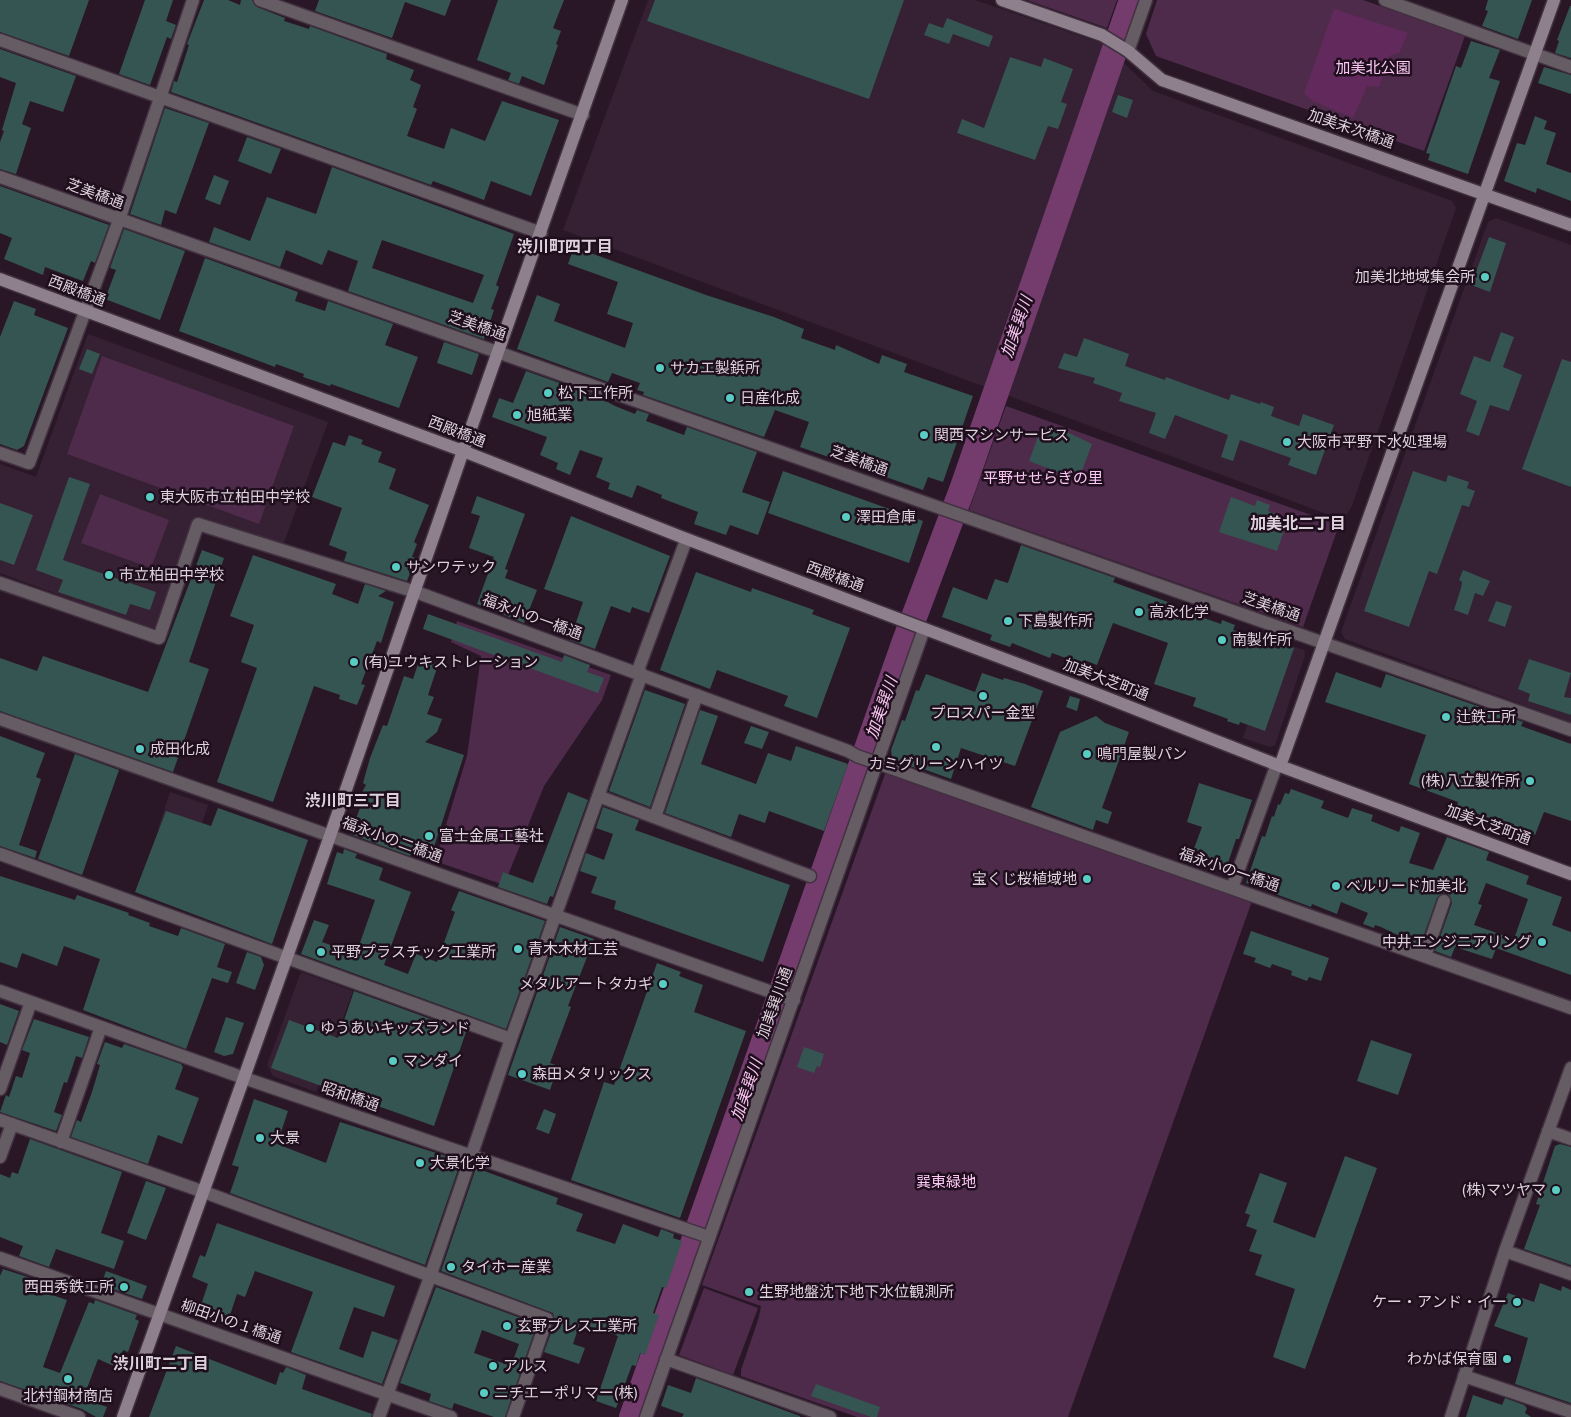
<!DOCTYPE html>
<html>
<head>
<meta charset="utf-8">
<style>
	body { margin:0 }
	canvas { display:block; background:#291727 }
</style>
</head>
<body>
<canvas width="1571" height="1417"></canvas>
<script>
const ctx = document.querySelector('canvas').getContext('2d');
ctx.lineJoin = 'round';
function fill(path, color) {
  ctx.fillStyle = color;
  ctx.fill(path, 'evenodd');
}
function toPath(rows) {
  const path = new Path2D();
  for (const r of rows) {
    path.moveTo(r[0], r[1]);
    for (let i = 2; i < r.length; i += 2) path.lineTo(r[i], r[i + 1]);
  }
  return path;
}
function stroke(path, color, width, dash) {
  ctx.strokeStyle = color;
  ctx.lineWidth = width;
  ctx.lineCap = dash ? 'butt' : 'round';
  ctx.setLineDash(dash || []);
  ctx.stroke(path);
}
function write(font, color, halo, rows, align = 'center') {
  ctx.font = font + ' "Public Sans","Noto Sans JP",sans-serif';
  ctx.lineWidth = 5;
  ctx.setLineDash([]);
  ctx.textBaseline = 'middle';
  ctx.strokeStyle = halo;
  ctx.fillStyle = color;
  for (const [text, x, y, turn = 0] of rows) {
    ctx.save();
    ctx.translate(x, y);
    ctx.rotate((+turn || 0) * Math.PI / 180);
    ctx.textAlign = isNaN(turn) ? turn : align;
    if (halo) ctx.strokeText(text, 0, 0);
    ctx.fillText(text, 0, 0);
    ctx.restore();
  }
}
fill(toPath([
	[648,0,975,0,1104,44,1153,91,1452,201,1456,208,1351,508,1343,520,563,230],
	[1496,218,1571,245,1571,722,1345,639,1341,632,1488,222],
	[88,334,328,422,282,548,198,518,156,631,0,573,0,464,36,477],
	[1276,641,1304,650,1305,655,1275,745,1270,747,1243,738],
	[170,792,208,805,196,841,158,829],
	[301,972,353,991,316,1092,273,1076,267,1065]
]), '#362033');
fill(toPath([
	[1027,0,1117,0,1107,28],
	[1157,0,1363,0,1465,36,1424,151,1156,56,1146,34],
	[102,356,294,426,259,524,67,454],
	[1006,406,1339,525,1303,627,969,510],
	[100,494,169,520,151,568,81,543],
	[457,621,611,675,602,700,544,786,504,885,435,861,467,756,481,656,451,642],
	[889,773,1252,901,1068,1417,857,1417,741,1376,741,1370,759,1317,761,1306,702,1285,885,774],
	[704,1288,758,1308,733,1375,679,1355]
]), '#4e2b4a');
fill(toPath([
	[1334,9,1408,33,1399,53,1389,56,1379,87,1367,86,1353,118,1313,101,1304,93]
]), '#622a5c');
stroke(toPath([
	[632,1417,905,641,963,487,1132,0]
]), '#743b6d', 26);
fill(toPath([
	[0,0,89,0,69,56,0,32],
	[145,0,173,0,166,21,176,25,171,39,167,37,150,85,119,74],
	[204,0,228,0,240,5,241,0,252,0,257,7,285,18,284,21,309,29,310,26,387,54,386,59,414,70,410,80,421,85,413,107,417,109,407,136,444,149,451,128,485,141,502,101,559,120,531,196,491,181,484,200,433,181,431,185,171,92,174,81,177,82,189,45,187,44],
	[319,0,451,0,445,16,405,2,392,38,315,11],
	[498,0,564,0,553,28,561,31,556,44,558,45,544,85,522,76,519,84,508,80,511,73,477,60],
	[655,0,904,0,869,99,647,21],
	[1488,0,1532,0,1518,39,1482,26,1488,11,1485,10],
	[1570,6,1571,6,1571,58,1555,53,1559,41,1557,40],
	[947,18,993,36,989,47,953,34,949,44,924,35,929,23,943,28],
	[1471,41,1500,50,1489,78,1500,81,1468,174,1428,160,1430,154,1426,153,1456,66,1461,68],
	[0,49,76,76,63,112,30,101,22,124,31,128,16,174,0,169,0,142,4,131,2,130,16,83,0,77],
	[1010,57,1041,67,1044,58,1073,69,1061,102,1067,104,1058,129,1048,126,1035,160,957,133,962,119,984,128],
	[1544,67,1571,75,1571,94,1538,83],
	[1118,95,1133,100,1127,118,1112,112],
	[165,108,209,123,176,214,165,210,161,225,130,214],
	[1535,116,1547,121,1544,129,1556,133,1546,164,1571,173,1571,201,1537,188,1536,193,1504,181,1517,143,1525,145],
	[247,137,281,149,271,174,238,161],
	[332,167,514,234,496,285,499,287,491,309,494,310,484,339,348,291,358,261,328,250,322,265,286,250,280,267,209,242,214,227,250,241,267,197,316,214],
	[382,240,484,275,473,303,372,268],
	[214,175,229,181,220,205,205,199],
	[0,186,109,225,95,263,91,261,83,281,45,267,43,275,4,259,12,238,0,233],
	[124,229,185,251,160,320,105,299,116,270,110,268],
	[1489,237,1506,243,1490,292,1471,285],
	[574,247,706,295,774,317,804,329,801,338,835,350,836,345,879,364,882,355,907,364,904,372,973,396,943,482,928,477,923,490,800,447,809,422,775,410,764,437,643,395,644,392,637,390,640,383,612,373,608,382,517,349,537,295,560,304,554,321,625,348,633,323,607,314,618,282,568,264],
	[205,258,298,292,295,301,325,311,328,301,393,324,385,345,418,357,399,408,331,384,330,386,303,377,304,374,276,364,275,367,179,331],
	[14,301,36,309,34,315,68,328,24,446,17,450,0,444,0,337],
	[1501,332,1514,337,1503,367,1522,375,1509,411,1490,405,1479,436,1466,431,1477,401,1460,394,1474,356,1490,362],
	[1084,338,1129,354,1125,366,1165,380,1166,377,1229,400,1231,394,1260,404,1261,402,1274,407,1271,416,1299,426,1303,414,1334,425,1316,475,1288,465,1291,458,1240,440,1233,461,1221,457,1228,435,1175,415,1165,439,1149,433,1156,413,1119,401,1122,393,1093,383,1095,378,1058,368,1064,353,1077,357],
	[444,342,479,354,472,375,437,363],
	[87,349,100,354,92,374,79,369],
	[1562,359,1571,362,1571,487,1522,469],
	[526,371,602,398,602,399,615,406,635,414,637,410,649,414,646,421,684,435,687,427,757,452,742,492,770,502,758,535,730,525,726,535,694,524,698,512,661,498,662,495,637,485,632,498,608,489,610,483,596,477,603,458,580,450,570,475,556,469,558,463,540,455,547,437,492,417,499,398,513,403],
	[1042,426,1062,433,1063,430,1092,444,1080,476,1067,471,1065,475,1029,461],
	[349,435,363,440,361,444,382,452,378,462,396,469,389,489,429,505,414,542,417,544,412,557,416,558,407,581,344,561,347,552,329,545,342,508,312,497,333,442,345,446],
	[783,471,923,521,909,563,768,513],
	[1413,471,1446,482,1448,475,1469,482,1467,488,1475,491,1469,507,1462,505,1437,574,1429,571,1409,627,1364,611],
	[69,477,90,484,63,560,156,592,150,610,130,604,126,615,67,595,58,592,63,580,36,570],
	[477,496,525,514,505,569,508,570,505,578,537,590,524,623,477,604,494,557,469,548,480,516,471,513],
	[1231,497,1255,506,1257,500,1270,505,1268,511,1288,519,1277,551,1219,532],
	[0,503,33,515,14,565,0,560],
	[571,516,670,556,649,613,632,607,630,613,611,606,595,649,570,640,583,602,544,589],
	[1021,545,1115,578,1113,582,1176,605,1175,608,1221,624,1222,620,1235,625,1233,630,1240,632,1240,635,1276,648,1278,642,1294,648,1265,731,1240,722,1239,725,1227,721,1228,719,1193,706,1196,698,1154,684,1168,643,1113,623,1097,665,1084,660,1082,664,1052,653,1050,658,1012,643,1010,647,990,640,992,635,942,617,953,587,987,600,995,579,1008,583],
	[202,550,224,558,189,662,209,669,173,772,0,711,0,658,37,671,43,656,148,692],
	[253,555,336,584,332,594,358,604,365,584,386,591,378,596,394,602,381,643,377,641,361,684,365,685,357,705,339,699,340,695,314,686,273,802,217,782,257,668,241,662,254,625,230,616],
	[1463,570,1490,581,1483,596,1475,593,1468,615,1454,610,1461,588,1462,582,1459,580],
	[696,572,751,592,752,588,814,610,812,614,850,628,817,718,784,706,788,696,717,670,710,689,660,670],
	[1496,601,1512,606,1505,627,1488,621],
	[428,614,562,662,564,655,590,665,587,672,604,678,598,693,423,629],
	[420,658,438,665,428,695,434,697,427,714,442,719,437,732,425,742,464,755,433,850,415,843,410,856,350,834,360,808,355,805,366,785,363,783,370,758,383,725,387,726,404,676,413,679],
	[1529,659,1571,673,1564,697,1571,698,1571,715,1528,701,1530,694,1518,689],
	[1336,672,1381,688,1386,674,1523,722,1521,726,1571,744,1571,821,1544,812,1535,835,1457,806,1458,802,1409,784,1426,735,1325,702],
	[982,673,1003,680,1004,678,1025,684,1043,691,1015,766,961,748,951,779,915,766,915,768,892,758,891,750,902,720,905,721,916,690,919,691,926,674,975,692],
	[645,690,685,704,650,807,609,791],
	[1070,696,1080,699,1077,711,1066,707],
	[700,710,718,716,701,764,756,784,768,753,791,761,796,746,848,764,824,831,769,811,765,823,739,814,731,837,665,813],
	[1096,716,1105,723,1129,732,1102,808,1112,812,1108,824,1096,820,1093,830,1031,807,1060,732],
	[751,726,769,732,762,749,744,743],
	[0,736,45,753,36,777,41,779,19,845,37,851,35,858,0,846],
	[75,754,119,770,82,875,38,859],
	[1199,783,1252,800,1239,839,1236,839,1227,866,1192,854,1202,827,1187,822],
	[1291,789,1324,801,1321,808,1348,818,1352,808,1373,815,1371,821,1399,832,1401,826,1420,833,1409,863,1433,870,1447,837,1489,852,1486,860,1529,876,1526,884,1562,897,1552,925,1571,932,1571,975,1496,948,1492,959,1455,947,1451,957,1435,951,1452,903,1450,896,1446,893,1442,893,1437,898,1420,946,1381,927,1375,925,1374,928,1363,924,1368,913,1341,902,1337,914,1312,904,1311,907,1246,883,1262,836,1265,837,1272,816,1274,817,1278,804,1280,805,1285,793,1289,794],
	[1486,883,1528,899,1514,939,1474,925,1482,905,1478,904],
	[568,792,588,800,553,897,550,896,547,904,498,887,503,872,533,883],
	[603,807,639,820,635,830,790,885,763,962,614,909,616,901,591,893,597,877,580,871,586,853,604,860,613,834,596,828],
	[218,808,308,840,272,944,135,892,166,811,211,826],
	[344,849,357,854,355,858,383,868,379,880,411,892,384,965,408,974,416,954,437,962,455,912,451,910,459,891,545,921,506,1029,301,954,314,920,329,925,322,942,356,954,375,900,327,884,337,852,343,854],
	[0,876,75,900,77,895,129,913,128,915,150,923,149,926,178,936,181,928,225,944,217,967,232,972,228,983,212,978,186,1049,83,1010,100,959,64,946,57,966,22,953,17,968,0,962],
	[560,927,594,939,568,1006,571,1007,550,1063,558,1066,550,1090,508,1075],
	[1251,931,1329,958,1321,981,1309,977,1307,981,1291,975,1292,971,1272,964,1270,968,1254,962,1256,958,1243,954],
	[247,952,261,957,264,965,255,990,236,983],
	[657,963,681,972,679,976,703,985,694,1012,746,1031,680,1218,571,1180,604,1082,614,1085],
	[354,991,466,1032,434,1126,271,1068,289,1020,338,1038],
	[0,1004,19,1011,7,1045,0,1042],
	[226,1017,244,1023,233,1054,224,1056,214,1052],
	[34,1019,89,1037,82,1058,76,1056,67,1083,64,1082,54,1112,62,1115,56,1131,0,1112,6,1095,9,1097,16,1076,22,1078,30,1053,22,1050],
	[1371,1040,1412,1054,1398,1095,1357,1081],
	[105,1042,122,1048,124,1044,181,1064,183,1067,175,1089,199,1098,182,1144,158,1135,148,1164,71,1137,77,1120,81,1122,92,1092,100,1065,97,1064],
	[804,1047,824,1054,820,1067,817,1066,814,1073,797,1067],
	[254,1099,288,1111,277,1144,326,1163,340,1122,461,1161,425,1265,230,1193,239,1167,232,1165],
	[544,1109,556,1114,549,1134,536,1129],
	[30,1139,122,1172,101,1233,124,1241,114,1269,56,1249,49,1267,19,1256,23,1246,0,1237,0,1174,10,1178,12,1172,18,1174],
	[1560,1144,1571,1147,1571,1265,1524,1249,1540,1205,1536,1204,1555,1146],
	[1345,1156,1377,1168,1305,1369,1273,1357,1295,1289,1255,1275,1262,1255,1249,1251,1257,1230,1246,1226,1250,1215,1245,1213,1260,1173,1287,1183,1273,1222,1315,1238],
	[476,1168,558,1198,556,1204,583,1214,576,1231,615,1244,623,1224,658,1237,661,1229,674,1234,673,1238,682,1241,666,1288,662,1287,653,1313,659,1315,645,1355,640,1353,636,1366,632,1365,616,1408,596,1401,618,1336,580,1323,573,1344,585,1348,579,1364,544,1352,555,1322,553,1313,441,1271],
	[146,1181,166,1188,146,1240,127,1233],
	[217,1223,395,1286,384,1317,354,1307,339,1349,363,1358,372,1331,398,1340,382,1384,291,1352,313,1292,255,1271,245,1297,237,1294,228,1321,199,1311,208,1284,192,1277,200,1255,205,1257],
	[3,1269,43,1282,40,1291,67,1300,43,1367,60,1373,89,1302,94,1304,95,1300,137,1315,135,1319,139,1321,128,1352,123,1350,116,1367,98,1359,83,1399,107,1407,103,1417,96,1417,82,1409,0,1381,0,1276],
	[106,1271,147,1286,142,1299,101,1285],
	[1540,1283,1561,1291,1562,1286,1571,1290,1571,1403,1515,1384,1528,1338,1494,1326,1508,1293,1534,1302],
	[436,1287,537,1324,505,1417,494,1417,454,1403,452,1409,429,1401,431,1394,400,1383],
	[482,1330,519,1344,511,1366,474,1353],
	[176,1346,276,1385,280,1372,283,1373,286,1367,306,1375,302,1389,372,1414,371,1417,149,1417],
	[696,1378,800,1416,800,1417,682,1417,684,1414,661,1406,668,1385,691,1393],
	[816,1384,880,1407,877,1417,871,1417,811,1396],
	[1473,1395,1502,1405,1505,1398,1524,1405,1527,1408,1525,1413,1531,1417,1466,1417]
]), '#345551');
const street = toPath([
	[260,0,583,115],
	[1385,0,1571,67],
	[0,40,541,233],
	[1128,51,1146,0],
	[0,177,1571,730],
	[0,453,29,463,119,220,193,0],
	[0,583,159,638,198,524,416,592,848,751,857,756,1571,1008],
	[637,673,685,543,684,538],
	[0,719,794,1000],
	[598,796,810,876],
	[655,817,697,695],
	[0,854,511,1039],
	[1232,888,1277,764],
	[1425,956,1444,901],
	[0,991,244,1078,709,1237],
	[0,1089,31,1002],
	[0,1120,204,1192,547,1319,513,1417],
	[1548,1131,1571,1139],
	[61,1142,101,1027],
	[0,1157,12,1124],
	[1505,1251,1571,1274],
	[0,1258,451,1417],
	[666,1359,830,1417],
	[1464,1376,1571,1412],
	[0,1389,79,1417],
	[379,1417,430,1277,511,1039,642,674],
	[646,1417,924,629],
	[1451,1417,1505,1251,1571,1068]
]);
const secondary = toPath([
	[1002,0,1102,35,1128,51,1162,80,1571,225],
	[0,279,463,451,684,538,1092,692,1280,766,1571,874],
	[1280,766,1554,0],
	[123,1417,330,836,463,451,622,0]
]);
stroke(street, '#423140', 15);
stroke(secondary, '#423140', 15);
stroke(street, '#665c64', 12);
stroke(secondary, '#8f808d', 12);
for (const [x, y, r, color] of [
	[1485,277,5,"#57cec2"],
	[660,368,5,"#57cec2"],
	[548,393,5,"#57cec2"],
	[730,398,5,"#57cec2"],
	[517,415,5,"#57cec2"],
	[924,435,5,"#57cec2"],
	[1287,442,5,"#57cec2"],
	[150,497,5,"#57cec2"],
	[846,517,5,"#57cec2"],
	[396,567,5,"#57cec2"],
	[109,575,5,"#57cec2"],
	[1139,612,5,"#57cec2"],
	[1008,621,5,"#57cec2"],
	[1222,640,5,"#57cec2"],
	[354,662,5,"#57cec2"],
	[983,696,5,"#57cec2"],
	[1446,717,5,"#57cec2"],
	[936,747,5,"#57cec2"],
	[140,749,5,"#57cec2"],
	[1087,754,5,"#57cec2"],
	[1530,781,5,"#57cec2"],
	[429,836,5,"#57cec2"],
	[1087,879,5,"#57cec2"],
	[1336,886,5,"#57cec2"],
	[1542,942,5,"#57cec2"],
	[518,949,5,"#57cec2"],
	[321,952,5,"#57cec2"],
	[663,984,5,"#57cec2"],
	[310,1028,5,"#57cec2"],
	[393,1061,5,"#57cec2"],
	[522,1074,5,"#57cec2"],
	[260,1138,5,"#57cec2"],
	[420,1163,5,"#57cec2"],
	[1556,1190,5,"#57cec2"],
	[451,1267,5,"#57cec2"],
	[124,1287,5,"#57cec2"],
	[749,1292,5,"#57cec2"],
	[1517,1302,5,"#57cec2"],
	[507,1326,5,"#57cec2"],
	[1507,1359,5,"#57cec2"],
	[493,1366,5,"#57cec2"],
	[68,1379,5,"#57cec2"],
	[484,1393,5,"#57cec2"]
]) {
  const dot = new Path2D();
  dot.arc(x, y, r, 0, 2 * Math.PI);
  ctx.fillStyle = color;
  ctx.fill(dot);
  stroke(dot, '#1f0e1d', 2);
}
write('15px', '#fcc8f4', '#1f0e1d', [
	["加美北公園",1373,68],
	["平野せせらぎの里",1043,478],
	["巽東緑地",946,1182]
]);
write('15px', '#ded2dc', '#1f0e1d', [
	["加美末次橋通",1351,129,19],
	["芝美橋通",95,194,20],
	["西殿橋通",77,291,21],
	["芝美橋通",477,326,19],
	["西殿橋通",457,432,21],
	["芝美橋通",859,461,20],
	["西殿橋通",835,577,20],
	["芝美橋通",1271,607,19],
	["福永小の一橋通",532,617,20],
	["加美大芝町通",1106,680,21],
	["加美大芝町通",1488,825,20],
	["福永小の二橋通",392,840,20],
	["福永小の一橋通",1229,870,19],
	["加美巽川通",775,1003,-70],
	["昭和橋通",350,1097,19],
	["柳田小の１橋通",231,1322,19]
]);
write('15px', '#ded2dc', '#1f0e1d', [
	["加美北地域集会所",1475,277,"right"],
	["サカエ製鋲所",670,368],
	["松下工作所",558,393],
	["日産化成",740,398],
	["旭紙業",527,415],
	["関西マシンサービス",934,435],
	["大阪市平野下水処理場",1297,442],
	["東大阪市立柏田中学校",160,497],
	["澤田倉庫",856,517],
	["サンワテック",406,567],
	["市立柏田中学校",119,575],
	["高永化学",1149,612],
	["下島製作所",1018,621],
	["南製作所",1232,640],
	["(有)ユウキストレーション",364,662],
	["プロスパー金型",983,713,"center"],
	["辻鉄工所",1456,717],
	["成田化成",150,749],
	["鳴門屋製パン",1097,754],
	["カミグリーンハイツ",936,764,"center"],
	["(株)八立製作所",1520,781,"right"],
	["富士金属工藝社",439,836],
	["宝くじ桜植域地",1077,879,"right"],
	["ベルリード加美北",1346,886],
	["中井エンジニアリング",1532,942,"right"],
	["青木木材工芸",528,949],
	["平野プラスチック工業所",331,952],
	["メタルアートタカギ",653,984,"right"],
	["ゆうあいキッズランド",320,1028],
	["マンダイ",403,1061],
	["森田メタリックス",532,1074],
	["大景",270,1138],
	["大景化学",430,1163],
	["(株)マツヤマ",1546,1190,"right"],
	["タイホー産業",461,1267],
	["西田秀鉄工所",114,1287,"right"],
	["生野地盤沈下地下水位観測所",759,1292],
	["ケー・アンド・イー",1507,1302,"right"],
	["玄野プレス工業所",517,1326],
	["わかば保育園",1497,1359,"right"],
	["アルス",503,1366],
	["ニチエーポリマー(株)",494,1393],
	["北村鋼材商店",68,1396,"center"]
], 'left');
write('bold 16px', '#ded2dc', '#1f0e1d', [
	["渋川町四丁目",565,247],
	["加美北二丁目",1298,524],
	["渋川町三丁目",353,801],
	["渋川町二丁目",161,1364]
]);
write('italic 16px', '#fac6f2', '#1f0e1d', [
	["加美巽川",1017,327,-71],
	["加美巽川",882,708,-71],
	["加美巽川",747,1090,-71]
]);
</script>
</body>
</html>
